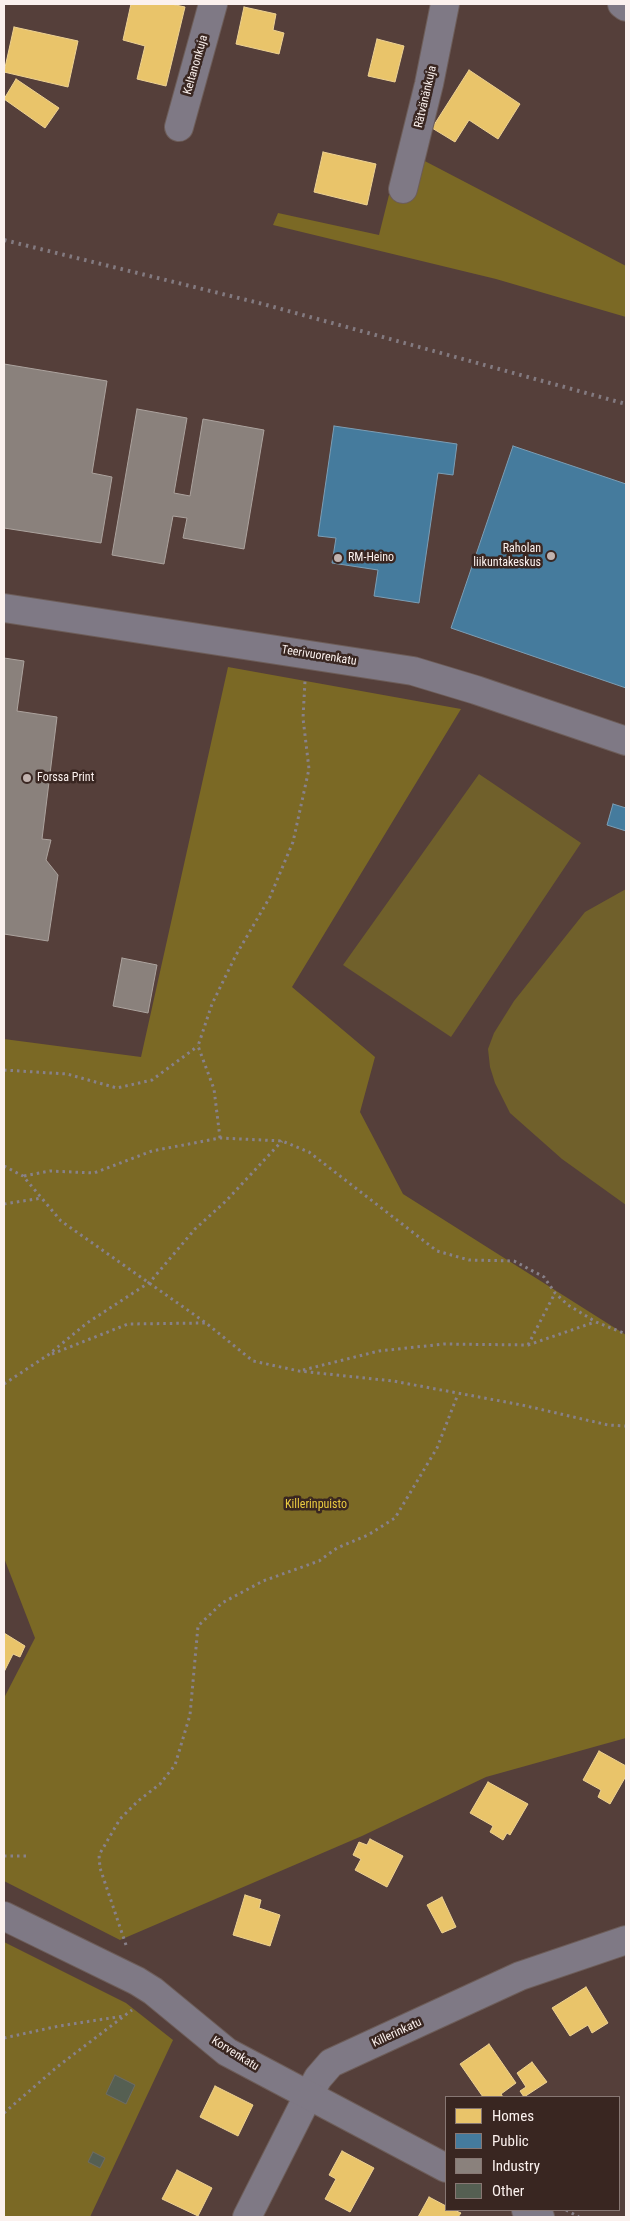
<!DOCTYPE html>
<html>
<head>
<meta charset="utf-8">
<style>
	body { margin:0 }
	#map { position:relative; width:630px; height:2221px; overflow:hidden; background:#553f3a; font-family:"Roboto Condensed",sans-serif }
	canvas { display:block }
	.frame { position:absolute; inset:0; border:5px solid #fbf1ee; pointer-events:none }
	.legend { position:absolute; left:445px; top:2096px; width:175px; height:115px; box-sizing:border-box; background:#392621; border:1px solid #877773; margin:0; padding:6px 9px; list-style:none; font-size:15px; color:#fbf1ee }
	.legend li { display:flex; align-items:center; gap:10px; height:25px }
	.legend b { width:25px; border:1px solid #877773 }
</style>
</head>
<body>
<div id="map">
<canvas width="630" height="2221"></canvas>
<div class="frame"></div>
<ul class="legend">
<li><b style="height:14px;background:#e9c46a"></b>Homes</li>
<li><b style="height:14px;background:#457b9d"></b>Public</li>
<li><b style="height:14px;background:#8a817c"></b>Industry</li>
<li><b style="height:14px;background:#555f52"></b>Other</li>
</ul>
</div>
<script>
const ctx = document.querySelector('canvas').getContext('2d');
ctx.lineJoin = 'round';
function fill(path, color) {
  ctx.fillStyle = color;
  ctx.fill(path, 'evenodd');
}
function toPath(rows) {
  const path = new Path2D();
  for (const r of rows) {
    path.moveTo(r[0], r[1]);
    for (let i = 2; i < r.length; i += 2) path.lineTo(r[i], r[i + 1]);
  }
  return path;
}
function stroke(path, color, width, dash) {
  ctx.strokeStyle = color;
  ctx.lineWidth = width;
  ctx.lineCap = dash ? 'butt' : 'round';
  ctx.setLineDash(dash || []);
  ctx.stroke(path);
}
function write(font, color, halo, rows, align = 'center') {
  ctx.font = font + ' "Roboto Condensed",sans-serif';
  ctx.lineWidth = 5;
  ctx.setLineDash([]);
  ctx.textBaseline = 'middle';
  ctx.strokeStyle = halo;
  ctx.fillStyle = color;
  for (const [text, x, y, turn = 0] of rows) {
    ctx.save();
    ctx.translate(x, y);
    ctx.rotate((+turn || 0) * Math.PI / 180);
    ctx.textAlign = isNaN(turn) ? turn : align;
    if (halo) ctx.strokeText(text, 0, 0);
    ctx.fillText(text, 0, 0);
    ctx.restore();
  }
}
fill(toPath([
	[479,774,581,843,451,1037,343,965],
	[626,889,626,1205,562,1159,510,1113,495,1083,490,1067,488,1049,494,1033,514,1001,585,912]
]), '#70602b');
fill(toPath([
	[419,158,626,266,626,317,496,279,273,225,278,213,379,235,389,195,411,199],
	[228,667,461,709,292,987,375,1057,360,1112,403,1194,626,1335,626,1738,486,1777,362,1836,120,1940,4,1881,4,1698,35,1638,4,1558,4,1039,141,1057],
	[4,1942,126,2003,173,2040,90,2217,4,2217]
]), '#7b6925');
const homes = toPath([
	[131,4,171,4,185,7,166,86,137,79,145,46,123,40,131,4],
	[244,7,276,14,273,30,284,33,279,54,236,44,244,7],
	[14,27,78,41,68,87,4,72,14,27],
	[377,39,404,46,395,82,368,76,377,39],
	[469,70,520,104,498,139,469,120,455,142,432,128,469,70],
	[16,79,59,108,45,128,4,99,16,79],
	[323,152,376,164,367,205,314,192,323,152],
	[4,1633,25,1646,20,1657,13,1654,4,1672,4,1633],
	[599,1751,626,1766,626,1776,610,1804,598,1797,601,1790,583,1780,599,1751],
	[488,1782,528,1804,510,1835,507,1833,503,1840,490,1832,493,1826,470,1813,488,1782],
	[370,1839,403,1856,387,1887,355,1870,361,1859,353,1855,359,1842,367,1845,370,1839],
	[245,1895,261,1900,259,1908,280,1915,270,1946,233,1935,245,1895],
	[442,1897,456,1927,442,1933,427,1905,442,1897],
	[586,1987,608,2023,592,2033,588,2025,570,2036,552,2008,586,1987],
	[489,2044,516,2083,501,2094,503,2097,483,2097,460,2064,489,2044],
	[532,2062,547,2082,524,2097,520,2091,526,2087,517,2073,532,2062],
	[215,2086,253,2105,238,2136,200,2117,215,2086],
	[342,2151,374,2168,350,2212,325,2199,336,2179,329,2175,342,2151],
	[177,2170,212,2188,198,2216,162,2199,177,2170],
	[429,2197,446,2206,446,2210,454,2210,461,2213,458,2217,418,2217,429,2197]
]);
fill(homes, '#e9c46a');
stroke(homes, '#eed292', 1);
const public = toPath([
	[334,426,457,444,453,475,438,473,419,603,374,596,378,570,332,563,336,538,318,536,334,426],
	[513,446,626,484,626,688,451,628,513,446],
	[613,804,626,808,626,831,607,825,613,804]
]);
fill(public, '#457b9d');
stroke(public, '#7c9eb5', 1);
const industry = toPath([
	[4,364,107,381,92,473,112,477,101,543,4,528,4,364],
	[137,409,187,418,174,493,190,496,203,419,264,430,244,549,183,538,187,518,173,516,164,564,112,555,137,409],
	[4,658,24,661,17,711,57,717,42,839,51,840,46,860,58,875,48,941,4,934,4,658],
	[122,958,157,965,148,1013,113,1006,122,958]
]);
fill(industry, '#8a817c');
stroke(industry, '#aca39e', 1);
const building = toPath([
	[115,2075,135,2085,126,2104,106,2094,115,2075],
	[93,2152,105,2158,100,2168,88,2162,93,2152]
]);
fill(building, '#555f52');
stroke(building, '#6e6c65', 1);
const minor = toPath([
	[622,4,626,7],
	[179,127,213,4],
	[403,189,429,84,445,4],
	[4,608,413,671,476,690,626,741],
	[247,2217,308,2096,318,2078,331,2063,520,1976,626,1940]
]);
const tertiary = toPath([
	[4,1916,137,1981,153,1991,227,2052,446,2168],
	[526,2210,540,2217]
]);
stroke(minor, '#6d5d59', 30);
stroke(tertiary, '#6d5d59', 30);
stroke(toPath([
	[4,1070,67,1074,117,1088,152,1080,198,1046],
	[220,1138,214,1089,198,1046,212,1004,236,955,270,897,293,842,309,769,303,718,305,681],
	[4,1166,23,1176,61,1221,206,1323,253,1361,299,1371,393,1381,522,1405,608,1425,626,1426],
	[24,1176,50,1171,94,1173,152,1151,220,1138,282,1141,309,1152,437,1251,469,1260,514,1261,544,1277,555,1293,568,1305,596,1322,626,1334],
	[4,1204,42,1198],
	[528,1345,555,1293],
	[52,1354,128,1324,205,1323],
	[303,1370,379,1351,444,1344,528,1345,595,1322],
	[4,1384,48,1355,87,1323,150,1282,195,1229,226,1201,282,1141],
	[4,1856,28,1856],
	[126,1945,100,1868,99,1855,120,1819,138,1801,160,1784,175,1765,190,1715,198,1626,222,1603,263,1581,319,1561,337,1548,368,1535,395,1518,437,1448,458,1394],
	[4,2038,59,2026,124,2016],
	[4,2113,57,2067,132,2010],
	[566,2210,579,2217]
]), '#88818a', 3, [2.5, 4]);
stroke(minor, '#7f7985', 28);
stroke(tertiary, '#7f7985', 28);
stroke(toPath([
	[4,240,263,304,626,404]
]), '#837a80', 4, [2.5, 5]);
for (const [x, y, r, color] of [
	[551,556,5,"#c1b3af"],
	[338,558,5,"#c1b3af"],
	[27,778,5,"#c1b3af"]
]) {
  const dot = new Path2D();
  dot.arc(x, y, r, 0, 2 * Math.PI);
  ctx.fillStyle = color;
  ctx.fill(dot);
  stroke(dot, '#392621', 2);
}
write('12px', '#fbf1ee', '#392621', [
	["Keltanonkuja",196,65,-74],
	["Rätvänänkuja",426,97,-77],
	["Teerivuorenkatu",319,656,9],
	["Killerinkatu",397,2033,-25],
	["Korvenkatu",235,2054,32]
]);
write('12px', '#fbf1ee', '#392621', [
	["Raholan",541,549,"right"],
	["liikuntakeskus",541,563,"right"],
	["RM-Heino",348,558],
	["Forssa Print",37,778]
], 'left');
write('12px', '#eaca40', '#392621', [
	["Killerinpuisto",316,1505]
]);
</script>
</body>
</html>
